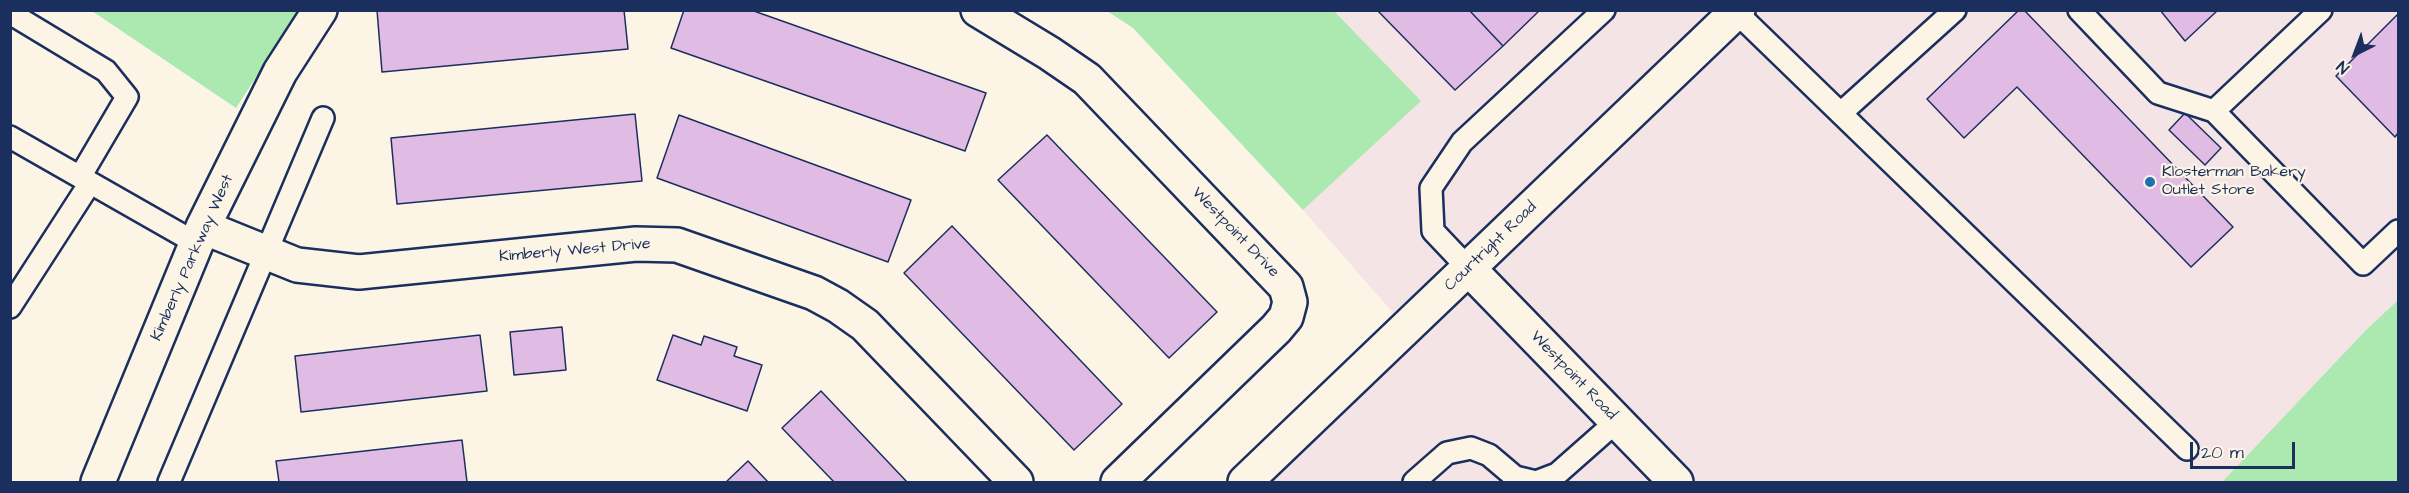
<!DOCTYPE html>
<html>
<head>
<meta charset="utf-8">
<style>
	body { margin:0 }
	#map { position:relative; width:2409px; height:493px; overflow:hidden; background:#fcf5e5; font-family:"Architects Daughter",sans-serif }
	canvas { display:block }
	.frame { position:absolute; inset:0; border:12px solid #1b2f5e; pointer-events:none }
	.north { position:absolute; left:2325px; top:24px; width:60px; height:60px; -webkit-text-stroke:4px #fcf5e5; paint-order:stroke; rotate:222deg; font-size:16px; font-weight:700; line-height:24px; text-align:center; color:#1b2f5e }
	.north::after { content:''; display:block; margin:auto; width:21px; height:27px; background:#1b2f5e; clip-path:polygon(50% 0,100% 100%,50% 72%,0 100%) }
	.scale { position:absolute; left:2190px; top:442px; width:105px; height:27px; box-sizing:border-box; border:3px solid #1b2f5e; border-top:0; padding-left:8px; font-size:18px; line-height:21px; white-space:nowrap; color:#1b2f5e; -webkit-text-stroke:4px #fcf5e5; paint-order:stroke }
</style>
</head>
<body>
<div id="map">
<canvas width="2409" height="493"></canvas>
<div class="frame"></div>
<div class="north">N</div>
<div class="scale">20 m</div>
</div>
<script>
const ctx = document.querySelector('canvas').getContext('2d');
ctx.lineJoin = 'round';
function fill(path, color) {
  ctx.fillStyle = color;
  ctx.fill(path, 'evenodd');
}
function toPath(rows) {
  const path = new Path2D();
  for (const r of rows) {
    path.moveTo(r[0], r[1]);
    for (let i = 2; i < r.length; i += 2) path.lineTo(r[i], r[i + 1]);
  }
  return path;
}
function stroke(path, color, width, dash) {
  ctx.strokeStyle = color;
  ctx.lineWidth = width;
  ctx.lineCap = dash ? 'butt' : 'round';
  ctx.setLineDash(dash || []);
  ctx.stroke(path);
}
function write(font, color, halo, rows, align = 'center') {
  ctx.font = font + ' "Architects Daughter",sans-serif';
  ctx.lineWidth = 4.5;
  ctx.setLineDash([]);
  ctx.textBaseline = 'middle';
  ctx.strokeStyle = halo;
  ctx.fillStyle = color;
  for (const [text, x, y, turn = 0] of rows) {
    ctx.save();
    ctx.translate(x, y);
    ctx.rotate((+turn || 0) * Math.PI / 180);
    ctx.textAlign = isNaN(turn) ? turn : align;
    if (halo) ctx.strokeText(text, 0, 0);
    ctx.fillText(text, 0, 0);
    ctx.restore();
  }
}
fill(toPath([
	[1334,11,2398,11,2398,300,2365,331,2222,482,1251,482,1409,331,1303,210,1420,101]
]), '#f4e4e5');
fill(toPath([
	[92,11,299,11,236,108],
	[1107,11,1334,11,1421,101,1303,210,1133,28],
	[2398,300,2398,482,2222,482,2365,331]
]), '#abe9b0');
const building = toPath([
	[377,10,624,10,628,49,382,72,377,10],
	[684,10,751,10,986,93,965,151,671,48,684,10],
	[1377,10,1469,10,1503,46,1455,90,1377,10],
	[1469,10,1540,10,1503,46,1469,10],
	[2019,10,2024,10,2233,227,2191,267,2017,87,1964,138,1927,99,2019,10],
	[2160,10,2218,10,2185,41,2160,10],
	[2398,14,2398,133,2395,137,2336,76,2398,14],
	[2185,113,2221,148,2205,165,2169,130,2185,113],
	[635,114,642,181,397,204,391,138,635,114],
	[679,115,911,200,888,262,657,178,679,115],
	[1047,135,1217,312,1169,358,998,180,1047,135],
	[952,226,1122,404,1074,450,904,273,952,226],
	[562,327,566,370,514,375,510,332,562,327],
	[480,335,487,391,301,412,295,356,480,335],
	[673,335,701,345,704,336,737,347,734,356,762,365,747,411,657,380,673,335],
	[821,391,907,482,834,482,782,428,821,391],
	[462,440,467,482,279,482,276,461,462,440],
	[748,461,768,482,726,482,748,461]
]);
fill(building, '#e0bbe4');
stroke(building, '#1b2f5e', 1.5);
const lane = toPath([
	[2079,10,2158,93,2214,111],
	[2321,10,2214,111,2363,264,2398,231],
	[1736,12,2187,449],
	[10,13,106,71,127,97,80,177],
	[1841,113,1955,10],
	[10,137,196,243],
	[1469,269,1433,231,1431,188,1462,142,1604,10],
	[10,307,90,183],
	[169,482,323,118],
	[1414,482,1447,453,1471,448,1489,455,1515,477,1536,482,1557,474,1617,421]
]);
const street = toPath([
	[978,10,1049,53,1087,79,1286,287,1290,302,1286,317,1276,329,1118,482],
	[203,227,297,265,359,272,636,244,677,245,814,293,838,306,865,325,1016,482],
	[1469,269,1676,482],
	[98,482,203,227,280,72,320,10]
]);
const secondary = toPath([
	[1245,482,1738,10]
]);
stroke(lane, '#1b2f5e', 26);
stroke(street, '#1b2f5e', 38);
stroke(secondary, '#1b2f5e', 38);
stroke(lane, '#fcf5e5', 21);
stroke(street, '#fcf5e5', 33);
stroke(secondary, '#fcf5e5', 33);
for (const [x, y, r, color] of [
	[2150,182,6,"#1f6fb2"]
]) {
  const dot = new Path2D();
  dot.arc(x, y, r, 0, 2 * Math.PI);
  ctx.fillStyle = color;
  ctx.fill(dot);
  stroke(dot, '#fcf5e5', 2);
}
write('16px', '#1b2f5e', '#fcf5e5', [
	["Klosterman Bakery",2162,173],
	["Outlet Store",2162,191]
], 'left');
write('16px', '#1b2f5e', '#fcf5e5', [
	["Westpoint Drive",1235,233,46],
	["Courtright Road",1491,247,-44],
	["Kimberly West Drive",575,251,-5],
	["Kimberly Parkway West",193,258,-66],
	["Westpoint Road",1573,376,46]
]);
</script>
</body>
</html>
